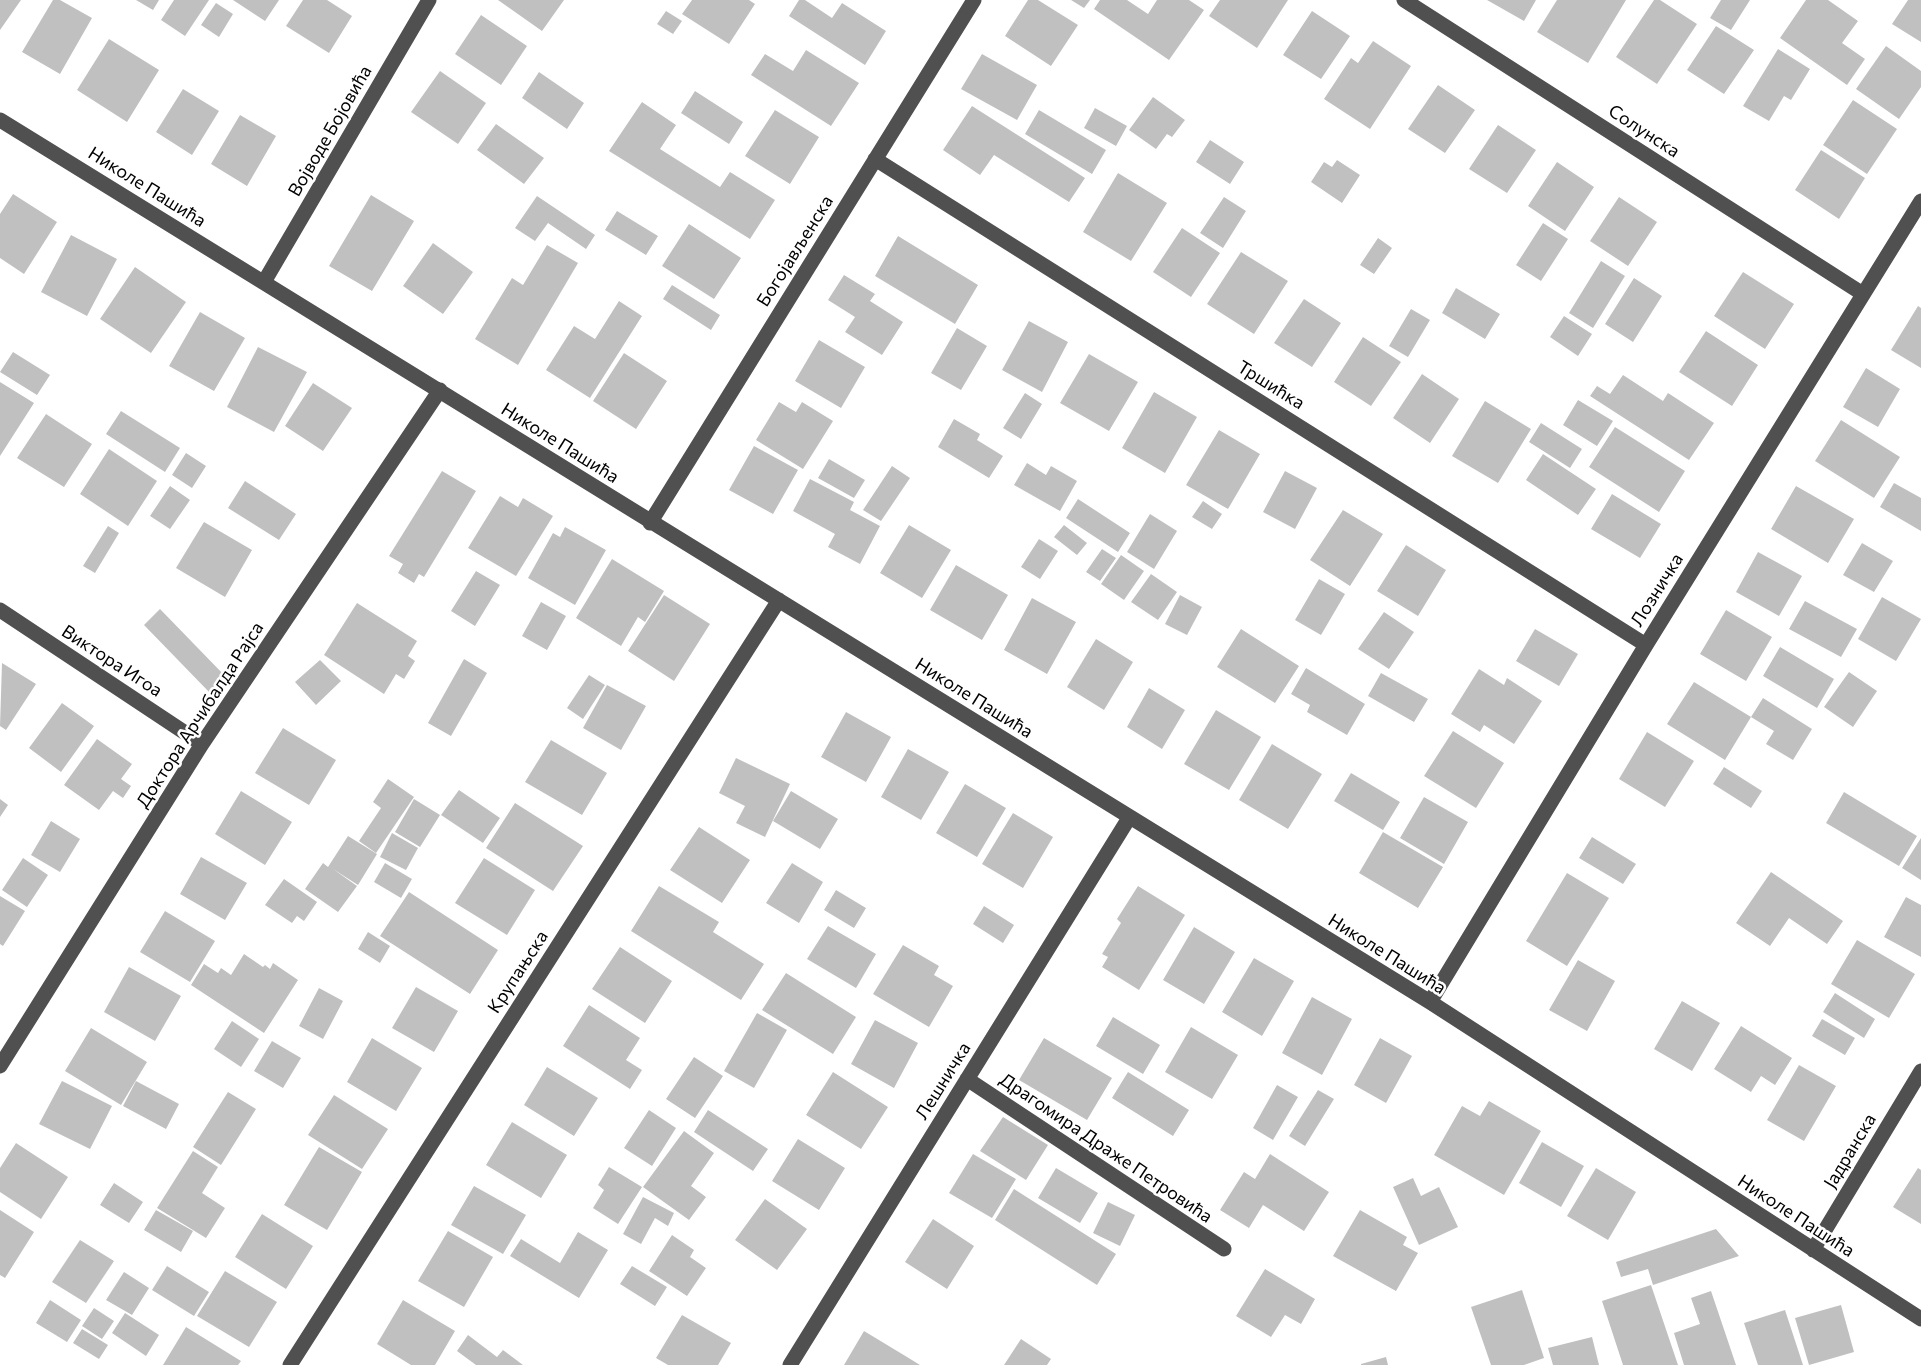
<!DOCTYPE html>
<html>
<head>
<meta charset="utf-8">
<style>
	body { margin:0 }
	canvas { display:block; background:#fff }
</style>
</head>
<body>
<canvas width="1921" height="1365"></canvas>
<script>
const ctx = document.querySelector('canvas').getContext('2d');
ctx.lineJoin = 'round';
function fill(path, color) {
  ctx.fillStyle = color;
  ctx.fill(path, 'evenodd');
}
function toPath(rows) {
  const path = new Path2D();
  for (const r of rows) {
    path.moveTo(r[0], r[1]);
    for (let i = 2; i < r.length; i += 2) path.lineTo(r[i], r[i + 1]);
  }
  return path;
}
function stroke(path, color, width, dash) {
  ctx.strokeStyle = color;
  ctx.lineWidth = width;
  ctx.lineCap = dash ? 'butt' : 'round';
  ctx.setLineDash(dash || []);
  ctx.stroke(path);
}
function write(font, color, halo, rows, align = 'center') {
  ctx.font = font + ' Commissioner,sans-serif';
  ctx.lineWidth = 5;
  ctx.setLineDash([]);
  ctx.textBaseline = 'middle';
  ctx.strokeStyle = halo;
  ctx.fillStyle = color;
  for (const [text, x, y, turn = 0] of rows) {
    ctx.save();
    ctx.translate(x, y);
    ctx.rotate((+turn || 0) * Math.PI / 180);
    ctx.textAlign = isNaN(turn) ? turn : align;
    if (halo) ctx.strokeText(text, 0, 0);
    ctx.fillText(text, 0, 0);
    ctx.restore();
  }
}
fill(toPath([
	[0,0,21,0,0,30],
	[53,0,60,0,92,18,60,74,22,52],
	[136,0,159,0,153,10],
	[174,0,209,0,185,36,161,20],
	[233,0,279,0,265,21],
	[303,0,327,0,352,16,329,53,286,26],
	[498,0,564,0,542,31],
	[692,0,749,0,755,4,729,44,682,14],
	[799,0,805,0,832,18,842,3,886,31,865,65,789,16],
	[1028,0,1038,0,1078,25,1051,66,1005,36],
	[1071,0,1090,0,1084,8],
	[1100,0,1127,0,1148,14,1157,0,1189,0,1204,10,1169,60,1094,9],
	[1220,0,1288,0,1257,48,1209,16],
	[1487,0,1536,0,1524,21],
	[1557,0,1626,0,1588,63,1537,32],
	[1654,0,1660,0,1697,24,1657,84,1616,57],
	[1721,0,1750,0,1731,30,1710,18],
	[1806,0,1828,0,1858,21,1842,43,1865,59,1847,85,1780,38],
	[1908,0,1921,0,1921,42,1892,24],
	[216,3,233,14,219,37,201,25],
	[666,11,682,21,673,34,657,24],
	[1312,11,1350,36,1321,79,1283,55],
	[481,15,527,46,501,85,455,54],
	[1716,26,1754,50,1724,94,1687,70],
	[109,39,159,70,127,122,77,90],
	[1373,41,1411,66,1370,129,1324,99,1351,58,1358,63],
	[1886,46,1921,71,1921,87,1899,119,1856,89],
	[1778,49,1810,69,1791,100,1784,96,1769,121,1743,106],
	[806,50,859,83,831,126,751,75,765,54,793,71],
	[982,54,1037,85,1017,120,961,89],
	[440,71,486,103,458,144,411,112],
	[539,72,584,103,567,129,522,98],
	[1438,85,1475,110,1445,153,1408,129],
	[183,89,219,111,192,155,156,132],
	[695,91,743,122,729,144,681,113],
	[1153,97,1185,120,1172,137,1167,134,1156,149,1129,130],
	[1853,100,1897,129,1867,174,1823,145],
	[642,102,676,125,660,149,720,187,730,172,775,200,750,239,609,151],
	[972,106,1085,178,1069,202,994,155,980,175,943,150],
	[1095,108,1127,126,1116,146,1084,128],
	[775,110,819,137,790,184,745,156],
	[1039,110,1106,150,1092,174,1025,134],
	[240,115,276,136,247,186,211,164],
	[496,124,544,158,524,184,477,150],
	[1498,125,1536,150,1507,193,1469,169],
	[1210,140,1244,162,1230,184,1196,162],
	[1821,150,1865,178,1839,219,1795,190],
	[1337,160,1360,175,1342,203,1311,182,1324,162,1332,167],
	[1557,162,1594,187,1565,231,1528,206],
	[1118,173,1167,203,1131,261,1083,232],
	[13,194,57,222,24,274,0,258,0,214],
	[371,195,414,221,372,291,329,266],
	[537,196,595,235,586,249,548,223,535,241,515,228],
	[1224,197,1246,211,1223,248,1200,233],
	[1619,197,1657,222,1628,266,1590,241],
	[617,211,658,236,646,255,605,230],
	[1543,223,1568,239,1541,281,1516,265],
	[689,224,741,258,714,299,662,266],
	[1182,228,1220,253,1191,297,1153,272],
	[71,235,117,259,87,316,41,292],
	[898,236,978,285,955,324,875,276],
	[1378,238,1392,248,1374,274,1360,265],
	[433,243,473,272,443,314,403,286],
	[547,245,578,263,518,365,475,339,512,278,523,285],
	[1241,252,1288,281,1254,334,1207,304],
	[1601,261,1625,276,1593,328,1569,313],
	[135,267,186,302,151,353,100,319],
	[1743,272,1794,304,1765,349,1714,316],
	[844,275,875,294,870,301,903,322,882,355,845,332,855,317,828,300],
	[1634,278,1662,296,1633,342,1605,324],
	[672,285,720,315,711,330,663,299],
	[1456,288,1500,314,1485,339,1442,313],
	[1304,299,1341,323,1312,367,1274,343],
	[619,301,642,316,590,398,546,370,574,326,595,339],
	[1918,306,1921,308,1921,368,1891,350],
	[1411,309,1430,320,1408,357,1389,346],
	[200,312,245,338,214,391,169,366],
	[1564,316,1592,334,1578,356,1550,337],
	[1029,321,1068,342,1042,392,1002,370],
	[957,328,987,346,961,390,931,373],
	[1706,331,1758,365,1732,406,1679,372],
	[1363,337,1401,362,1371,406,1334,382],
	[819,340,865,367,841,408,795,381],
	[258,347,307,372,274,432,227,407],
	[13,352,50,375,37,395,0,372],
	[624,353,667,381,636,429,593,401],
	[1089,354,1138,382,1109,431,1060,403],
	[1866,368,1900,389,1878,427,1843,407],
	[1422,374,1459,399,1430,443,1393,418],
	[1623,375,1663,401,1668,393,1714,423,1689,460,1590,396,1597,386,1610,394],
	[0,382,34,403,0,456],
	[313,383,352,408,323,451,285,426],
	[1154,392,1197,417,1165,473,1122,448],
	[1025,393,1042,404,1021,439,1003,428],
	[1578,400,1613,421,1597,446,1563,425],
	[1485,401,1531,429,1498,483,1452,456],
	[779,402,796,412,802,402,833,421,803,469,756,440],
	[121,411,180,448,165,472,106,434],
	[46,414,92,444,64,487,17,458],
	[954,419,980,434,977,440,1003,456,989,478,938,447],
	[1841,420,1900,457,1874,498,1815,461],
	[1541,423,1582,449,1570,468,1529,442],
	[1615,427,1685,471,1659,512,1589,467],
	[1219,430,1260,454,1228,509,1186,485],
	[754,446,798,470,773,514,729,490],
	[109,449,157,481,128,526,80,494],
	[186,453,206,466,192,488,172,475],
	[1543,454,1596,489,1578,515,1526,480],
	[829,459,865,480,854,498,818,478],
	[1027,463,1046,475,1051,466,1077,481,1060,511,1014,485],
	[892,466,910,478,881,521,863,510],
	[442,471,476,491,424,577,419,574,414,583,398,573,403,564,389,556],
	[1285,471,1317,488,1295,529,1263,512],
	[810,479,854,502,850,510,880,526,860,564,828,547,835,534,793,511],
	[245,481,296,514,279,540,228,508],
	[1894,483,1921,498,1921,531,1880,507],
	[170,486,190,500,170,529,150,516],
	[1796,486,1854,519,1828,563,1771,529],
	[1612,494,1661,524,1640,558,1591,529],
	[500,496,518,507,523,498,553,516,516,576,468,548],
	[1078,499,1130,533,1118,552,1066,518],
	[1203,501,1222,514,1212,529,1192,517],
	[1343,510,1383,534,1350,586,1310,560],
	[1150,514,1177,531,1154,569,1127,552],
	[204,522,252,550,225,597,176,568],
	[909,525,951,550,922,598,880,573],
	[1064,525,1087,543,1077,555,1054,537],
	[108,526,119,533,95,573,83,566],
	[565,527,606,550,575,605,528,578,553,533,560,537],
	[1039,539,1058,551,1040,579,1021,567],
	[1862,543,1893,561,1874,592,1843,575],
	[1406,545,1446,570,1418,616,1377,591],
	[1102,549,1116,558,1100,581,1086,572],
	[1758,552,1802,576,1779,616,1736,592],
	[1121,555,1144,571,1124,600,1101,584],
	[612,559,664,591,645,622,638,617,621,646,576,618],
	[956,565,1008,595,982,640,930,610],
	[476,571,500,585,475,626,451,611],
	[1151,574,1177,592,1158,620,1131,602],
	[1319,579,1345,594,1321,635,1295,620],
	[664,595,710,624,674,681,628,651],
	[1180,595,1202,607,1187,635,1165,624],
	[1882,597,1921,619,1896,661,1858,639],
	[1032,598,1076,622,1047,674,1004,650],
	[1805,601,1857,629,1841,657,1789,629],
	[541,602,566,616,547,650,522,636],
	[357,603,417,641,408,656,415,661,404,679,396,674,384,694,324,655],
	[160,609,226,677,210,693,144,625],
	[1726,610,1772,637,1746,681,1700,654],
	[1384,612,1414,632,1389,669,1358,649],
	[1241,629,1299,666,1275,703,1217,667],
	[1535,629,1578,654,1559,686,1516,661],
	[1096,639,1133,662,1104,710,1067,687],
	[1780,647,1834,679,1817,708,1763,676],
	[464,659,487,673,451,736,428,723],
	[320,660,341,681,316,705,295,682],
	[2,663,36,684,6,730,0,726],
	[1306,668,1365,704,1347,735,1307,712,1310,705,1291,694],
	[1479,669,1504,685,1507,678,1542,701,1514,744,1484,725,1480,732,1451,714],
	[1849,672,1877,691,1853,727,1824,707],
	[1381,673,1428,699,1414,722,1368,696],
	[589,675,605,685,583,719,567,708],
	[1694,682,1751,717,1725,760,1667,724],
	[607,685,646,706,621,750,583,728],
	[1149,688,1185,710,1162,749,1127,727],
	[1763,698,1812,729,1793,760,1766,744,1774,731,1751,717],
	[62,703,94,726,61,772,29,748],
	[1216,710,1261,737,1229,790,1184,764],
	[846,712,891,737,866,782,821,757],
	[283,728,336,760,309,805,255,773],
	[1453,731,1504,763,1476,808,1424,776],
	[1647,732,1694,761,1665,807,1619,779],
	[97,739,132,764,121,779,131,786,123,798,113,791,99,810,64,785],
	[551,740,607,773,582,815,525,782],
	[1272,744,1322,774,1288,829,1239,800],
	[908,749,949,772,921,820,881,797],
	[736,758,790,784,765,837,736,823,745,806,719,793],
	[1724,767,1762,791,1751,808,1713,784],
	[1351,773,1400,802,1383,830,1334,801],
	[388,779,414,797,376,853,359,841,381,808,373,802],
	[965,784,1006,808,977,857,936,833],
	[459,790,500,818,483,843,441,815],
	[241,791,292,822,265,865,215,834],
	[791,791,838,819,820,849,773,821],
	[1844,792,1917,836,1899,866,1826,823],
	[1424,797,1468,822,1444,864,1400,838],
	[0,799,8,805,0,817],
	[414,799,440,815,420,847,395,832],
	[515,803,583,846,553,891,486,848],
	[1013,813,1053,837,1023,888,982,864],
	[51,821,80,839,60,872,31,855],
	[699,827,750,860,722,903,670,870],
	[1383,832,1443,867,1418,908,1359,873],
	[392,833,418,848,406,870,380,857],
	[348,836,377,854,358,885,333,869,357,886,338,912,305,889,323,863,328,867],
	[1592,837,1636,864,1623,884,1579,858],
	[1921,838,1921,880,1902,868],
	[201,857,247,883,225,920,180,894],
	[23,858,48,875,27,907,2,890],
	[484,858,535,890,507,935,455,903],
	[385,863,412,879,401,898,374,882],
	[792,863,823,882,799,923,766,903],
	[1771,872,1843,921,1827,944,1789,918,1770,946,1736,923],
	[1567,873,1609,898,1567,966,1526,941],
	[284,879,317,902,304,921,297,916,292,923,265,905],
	[659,886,719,922,713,932,764,964,741,1000,631,931],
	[1138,886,1185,915,1139,990,1102,967,1108,957,1102,954,1121,923,1117,919],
	[836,890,866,908,854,928,824,910],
	[409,892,498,950,470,994,380,936],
	[0,896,25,911,3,946,0,944],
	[1906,897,1921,905,1921,957,1884,937],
	[984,906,1014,925,1003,943,973,924],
	[165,911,215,941,190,982,140,952],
	[828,926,876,954,856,988,807,959],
	[1194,927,1235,952,1204,1004,1163,980],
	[368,932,390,946,380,963,358,949],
	[1857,940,1915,974,1889,1018,1831,984],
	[903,945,939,966,934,975,953,986,929,1027,873,994],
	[620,947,672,981,645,1023,592,989],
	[244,954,263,967,265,965,270,969,273,963,298,980,264,1033,191,985,204,964,218,973,221,968,231,975],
	[1254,958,1294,981,1262,1036,1222,1012],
	[1578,960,1615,981,1587,1031,1549,1010],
	[129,967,181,996,155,1041,104,1012],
	[786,973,856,1017,833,1054,762,1010],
	[416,987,458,1011,434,1052,392,1028],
	[319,988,343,1001,323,1039,299,1026],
	[1835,993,1875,1019,1864,1038,1823,1012],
	[1312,997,1352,1019,1322,1075,1282,1053],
	[1682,1001,1720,1023,1692,1071,1654,1049],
	[589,1005,640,1038,626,1060,642,1070,630,1089,563,1046],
	[757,1013,787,1030,754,1088,724,1071],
	[1113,1017,1160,1045,1143,1074,1096,1046],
	[1822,1019,1855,1038,1845,1055,1812,1036],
	[875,1020,918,1043,894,1088,851,1064],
	[232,1021,259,1039,241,1067,214,1049],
	[1741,1026,1792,1058,1775,1085,1761,1076,1751,1092,1714,1069],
	[1191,1027,1238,1055,1212,1099,1165,1072],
	[91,1028,147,1062,121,1105,65,1071],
	[372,1038,422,1068,396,1111,347,1082],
	[1044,1038,1112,1078,1087,1120,1019,1080],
	[1380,1038,1412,1056,1386,1103,1354,1085],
	[272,1041,301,1058,283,1088,254,1071],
	[694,1057,723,1076,695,1118,666,1099],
	[1799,1065,1836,1086,1804,1141,1767,1120],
	[547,1067,598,1098,574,1136,524,1105],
	[833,1072,888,1107,861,1149,806,1115],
	[1128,1072,1189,1110,1173,1136,1112,1098],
	[62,1081,112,1106,90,1149,39,1124],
	[136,1081,179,1104,166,1129,123,1106],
	[1277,1085,1298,1097,1273,1140,1253,1128],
	[1318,1090,1334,1099,1305,1146,1289,1136],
	[228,1092,256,1109,221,1165,193,1147],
	[334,1095,388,1129,362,1169,308,1135],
	[1489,1101,1541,1131,1504,1195,1434,1155,1462,1106,1480,1116],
	[649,1110,676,1128,652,1166,624,1148],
	[708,1110,768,1149,753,1171,694,1132],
	[1003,1117,1048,1145,1026,1180,980,1151],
	[512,1122,567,1155,541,1198,486,1165],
	[684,1131,714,1153,691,1186,706,1197,689,1220,643,1187],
	[798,1139,845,1168,819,1210,772,1181],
	[1542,1142,1584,1166,1561,1207,1519,1183],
	[16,1143,68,1177,41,1219,0,1192,0,1168],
	[319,1147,362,1172,327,1230,284,1205],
	[193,1151,218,1167,202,1193,225,1208,206,1238,157,1208],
	[973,1154,1016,1179,992,1218,949,1193],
	[1270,1154,1329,1192,1304,1231,1263,1205,1249,1228,1220,1210,1244,1172,1255,1179],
	[609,1167,642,1187,618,1224,593,1208,604,1190,598,1185],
	[1056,1168,1098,1193,1080,1223,1038,1198],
	[1596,1168,1636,1192,1608,1240,1567,1216],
	[1918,1168,1921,1170,1921,1224,1893,1207],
	[1413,1178,1421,1196,1439,1187,1458,1227,1419,1245,1393,1187],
	[114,1183,143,1202,129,1223,100,1205],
	[474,1186,526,1215,503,1254,451,1225],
	[1014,1189,1116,1254,1097,1285,995,1220],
	[643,1197,674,1213,668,1226,655,1218,641,1244,623,1234],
	[765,1199,807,1229,777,1270,735,1240],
	[1108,1202,1135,1215,1120,1246,1093,1233],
	[0,1210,34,1232,5,1278,0,1275],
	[156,1210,193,1231,181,1252,144,1230],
	[1360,1210,1407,1237,1403,1245,1418,1253,1396,1291,1333,1256],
	[262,1214,313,1246,286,1289,235,1257],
	[933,1219,974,1246,947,1289,905,1262],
	[1716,1229,1739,1256,1653,1285,1648,1269,1621,1277,1616,1262],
	[448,1231,493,1257,464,1307,418,1281],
	[578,1232,608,1250,579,1298,510,1256,521,1239,560,1263],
	[672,1235,694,1250,690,1257,706,1268,687,1296,649,1271],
	[80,1240,114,1261,86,1303,52,1282],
	[167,1266,209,1292,194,1316,152,1290],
	[632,1266,667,1287,655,1306,620,1284],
	[1265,1269,1315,1299,1301,1324,1285,1315,1271,1337,1236,1316],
	[225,1271,277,1302,249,1347,197,1316],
	[124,1272,149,1288,132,1315,106,1300],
	[1651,1285,1678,1365,1623,1365,1602,1301],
	[1522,1290,1544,1358,1524,1365,1491,1365,1471,1307],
	[1711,1291,1736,1365,1684,1365,1674,1333,1700,1324,1691,1298],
	[50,1300,81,1320,67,1342,36,1323],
	[403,1300,455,1331,435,1365,411,1365,377,1344],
	[1841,1305,1854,1352,1809,1365,1795,1318],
	[94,1308,114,1321,102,1339,82,1326],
	[1785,1310,1803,1365,1758,1365,1744,1323],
	[125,1313,159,1335,146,1356,112,1333],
	[682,1315,731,1343,718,1365,668,1365,656,1358],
	[186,1327,241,1361,238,1365,163,1365],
	[82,1329,108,1345,99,1359,73,1343],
	[864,1331,907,1357,920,1365,844,1365],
	[468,1335,497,1357,503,1350,523,1365,476,1365,457,1351],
	[1592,1337,1599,1365,1553,1365,1548,1348],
	[1021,1339,1051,1359,1047,1365,1004,1365],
	[1386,1357,1388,1365,1361,1365,1361,1364]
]), '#c0c0c0');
stroke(toPath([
	[1404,0,1863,294],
	[0,120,1430,1002,1921,1319],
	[875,159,1646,645],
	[264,282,429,0],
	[650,523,974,0],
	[0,610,202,744],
	[1430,1002,1646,645,1921,201],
	[0,1066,202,744,440,390],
	[967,1079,1224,1249],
	[1813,1250,1921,1071],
	[290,1365,779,600],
	[790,1365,1129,818]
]), '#505050', 15);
write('18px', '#000', '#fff', [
	["Војводе Бојовића",330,131,-60],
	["Солунска",1644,131,33],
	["Николе Пашића",147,187,32],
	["Богојављенска",795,251,-58],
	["Тршићка",1271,385,32],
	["Николе Пашића",560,443,32],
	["Лозничка",1657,590,-58],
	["Виктора Игоа",112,661,33],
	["Николе Пашића",974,698,32],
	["Доктора Арчибалда Рајса",200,715,-57],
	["Николе Пашића",1387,954,32],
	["Крупањска",518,972,-57],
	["Лешничка",943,1081,-58],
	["Драгомира Драже Петровића",1106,1148,34],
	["Јадранска",1850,1151,-59],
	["Николе Пашића",1796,1216,33]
]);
</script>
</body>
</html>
